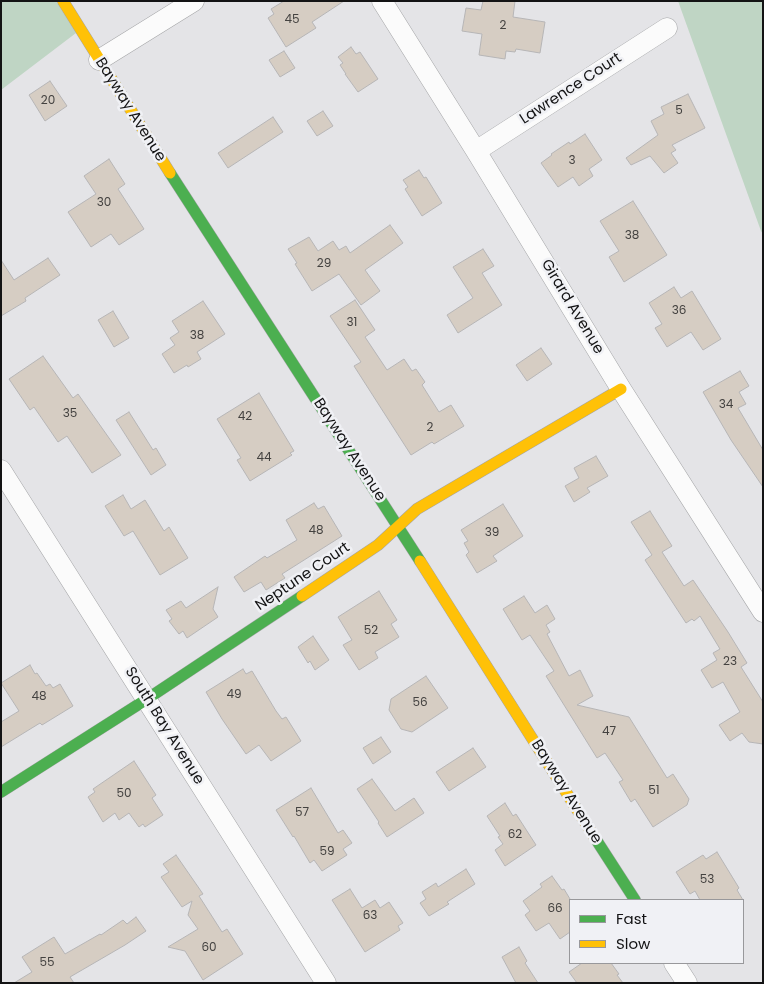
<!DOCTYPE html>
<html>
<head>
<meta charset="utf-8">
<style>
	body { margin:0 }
	#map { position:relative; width:764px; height:984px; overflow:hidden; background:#e4e4e7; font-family:Poppins,sans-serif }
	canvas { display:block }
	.frame { position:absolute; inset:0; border:2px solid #131314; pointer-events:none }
	.legend { position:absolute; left:569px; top:899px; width:175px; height:65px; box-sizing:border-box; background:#f0f1f5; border:1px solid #98989b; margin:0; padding:6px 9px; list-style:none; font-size:15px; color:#131314 }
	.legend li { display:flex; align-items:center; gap:10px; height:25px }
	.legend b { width:25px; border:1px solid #98989b }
</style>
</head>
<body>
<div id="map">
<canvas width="764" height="984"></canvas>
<div class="frame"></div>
<ul class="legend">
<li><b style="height:6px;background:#4caf50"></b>Fast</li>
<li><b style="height:6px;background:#ffc107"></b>Slow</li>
</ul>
</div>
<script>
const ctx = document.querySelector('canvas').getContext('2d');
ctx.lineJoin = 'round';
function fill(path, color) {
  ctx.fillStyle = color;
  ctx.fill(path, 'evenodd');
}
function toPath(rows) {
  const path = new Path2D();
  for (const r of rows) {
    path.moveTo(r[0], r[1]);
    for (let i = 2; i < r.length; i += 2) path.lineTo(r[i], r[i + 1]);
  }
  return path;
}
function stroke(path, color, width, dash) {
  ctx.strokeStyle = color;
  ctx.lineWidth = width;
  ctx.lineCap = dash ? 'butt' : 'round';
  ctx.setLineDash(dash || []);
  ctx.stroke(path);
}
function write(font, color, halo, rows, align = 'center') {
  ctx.font = font + ' Poppins,sans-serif';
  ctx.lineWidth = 5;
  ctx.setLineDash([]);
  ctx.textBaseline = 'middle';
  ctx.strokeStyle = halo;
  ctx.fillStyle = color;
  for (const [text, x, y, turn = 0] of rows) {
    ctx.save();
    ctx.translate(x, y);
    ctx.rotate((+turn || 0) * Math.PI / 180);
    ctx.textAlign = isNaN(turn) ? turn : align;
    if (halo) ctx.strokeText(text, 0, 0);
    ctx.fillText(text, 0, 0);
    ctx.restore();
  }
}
fill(toPath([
	[1,1,56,1,76,33,1,90],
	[678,1,763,1,763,234,761,231]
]), '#bfd5c4');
const building = toPath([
	[284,1,344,1,312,22,316,28,286,47,268,18,274,14,271,9,284,1],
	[483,1,515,1,513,17,545,22,540,53,516,49,515,52,506,51,505,59,479,55,482,34,462,31,466,8,481,10,483,1],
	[351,47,356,54,360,52,378,79,358,92,345,74,346,74,340,65,343,63,338,57,351,47],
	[284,51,295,68,280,77,269,60,284,51],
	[50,81,67,106,45,121,29,95,50,81],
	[688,94,705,128,672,145,676,150,671,153,678,163,664,173,650,156,631,165,626,158,658,135,651,121,664,114,661,107,688,94],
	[323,111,333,126,317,136,307,121,323,111],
	[273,117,283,132,228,168,218,153,273,117],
	[585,134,602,160,589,169,593,176,579,186,573,177,558,187,541,163,552,155,551,154,569,142,570,144,585,134],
	[109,159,125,184,118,189,144,229,119,245,111,234,91,247,68,212,96,194,84,176,109,159],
	[419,170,424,178,426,177,442,203,422,216,405,189,408,187,403,180,419,170],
	[633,201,667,255,624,282,609,257,619,251,600,221,633,201],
	[390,225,403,243,365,270,380,291,361,305,339,274,312,291,295,264,297,263,288,249,309,237,318,251,333,241,339,250,346,246,350,253,390,225],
	[483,249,494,266,482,273,502,305,458,333,447,315,473,298,453,267,483,249],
	[48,258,60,275,25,298,26,301,1,316,1,260,14,280,48,258],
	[674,287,681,298,692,291,721,339,703,350,691,332,667,347,655,328,662,324,649,303,674,287],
	[355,300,375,330,365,337,387,370,404,359,412,371,416,369,425,382,422,385,439,412,451,405,464,426,434,444,432,442,411,455,354,366,361,362,330,316,355,300],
	[203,301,225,334,197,352,201,359,188,367,187,365,174,373,162,354,175,345,170,338,179,332,172,321,203,301],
	[113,311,129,338,114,347,98,320,113,311],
	[541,348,552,364,527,381,516,365,541,348],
	[43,356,73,398,78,394,121,455,92,473,67,436,58,442,34,407,30,410,9,379,43,356],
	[740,371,749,386,739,392,746,404,738,408,763,450,763,487,731,440,703,392,740,371],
	[259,393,294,451,290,453,292,455,250,481,237,460,241,458,217,419,259,393],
	[129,412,153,450,156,448,166,465,151,475,116,420,129,412],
	[596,456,608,476,587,488,590,492,574,502,565,486,579,478,574,468,596,456],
	[123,495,131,509,145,500,164,531,169,527,188,558,160,575,133,531,124,536,105,506,123,495],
	[314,503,318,509,324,506,342,536,282,574,285,578,266,590,261,582,244,592,234,577,265,556,267,558,297,540,286,520,314,503],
	[503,504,523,536,493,556,497,561,477,573,466,555,469,552,464,543,468,541,461,530,503,504],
	[650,511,672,546,662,552,684,586,693,580,728,632,747,663,741,667,763,702,763,744,749,742,742,733,730,741,719,725,740,712,723,682,712,688,701,670,717,660,713,653,720,649,700,616,694,621,692,619,686,623,645,560,652,555,631,522,650,511],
	[218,587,213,609,218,617,187,638,183,631,179,634,169,621,172,619,166,610,181,601,186,608,218,587],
	[379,591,397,620,391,624,399,637,375,652,378,658,359,670,343,645,352,640,338,617,379,591],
	[524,596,535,613,547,605,555,619,546,625,550,632,547,634,569,676,580,670,593,696,577,705,629,717,667,778,673,774,689,799,687,805,653,827,635,799,631,802,619,782,623,780,605,753,597,758,546,676,554,671,530,635,522,640,503,609,524,596],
	[313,636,329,660,315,670,310,661,308,663,298,647,313,636],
	[30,665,35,674,37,673,46,686,50,684,53,688,60,684,73,706,42,725,40,723,1,747,1,722,19,711,1,683,30,665],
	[243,669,246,674,252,671,276,711,282,719,286,717,301,741,271,761,259,745,246,754,222,719,206,692,243,669],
	[426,676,448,708,412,732,401,729,389,710,391,699,426,676],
	[381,737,391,752,373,764,363,748,381,737],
	[473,748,486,767,449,791,436,772,473,748],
	[134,761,156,795,152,798,163,815,145,827,143,824,139,827,129,813,119,820,115,813,103,822,88,797,95,792,93,789,134,761],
	[372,779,395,811,414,798,424,813,387,837,378,823,379,822,357,789,372,779],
	[311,788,338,833,343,830,352,843,343,849,347,855,322,871,314,860,310,863,294,836,293,837,276,810,311,788],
	[505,803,513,816,516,814,536,845,505,866,495,850,503,844,498,837,500,836,487,816,505,803],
	[717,852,739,888,737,890,743,900,700,900,695,891,690,894,676,872,703,855,706,859,717,852],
	[176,855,203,894,199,896,222,932,227,929,243,954,203,980,185,951,168,947,198,929,188,915,192,901,182,907,161,877,169,872,163,864,176,855],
	[466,869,475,884,447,902,449,904,429,916,420,903,426,899,422,892,436,883,438,887,466,869],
	[552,876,562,890,564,889,570,899,570,932,560,939,549,923,536,931,525,915,530,911,523,901,542,887,540,884,552,876],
	[350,889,362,908,375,900,380,908,389,902,403,923,398,926,400,930,365,952,332,900,350,889],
	[136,917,146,931,125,945,70,977,74,983,14,983,32,972,22,957,54,937,65,954,100,934,101,935,123,920,127,924,136,917],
	[519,947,527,961,525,963,538,983,516,983,502,957,519,947],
	[582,963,611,963,619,974,617,975,623,983,577,983,569,972,582,963]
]);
fill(building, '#d6cdc3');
stroke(building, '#b6b5b6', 1);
const street = toPath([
	[382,1,476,151,621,389,763,612],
	[99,60,194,1],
	[476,151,667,28],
	[1,470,326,983],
	[674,963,687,983]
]);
const fast = toPath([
	[170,173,420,561],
	[1,792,147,699,302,596],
	[595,838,635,900]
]);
const slow = toPath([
	[63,1,170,173],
	[420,561,595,838],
	[302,596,378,545,417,509,621,389]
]);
stroke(street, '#a4a5a7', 21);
stroke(fast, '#a4a5a7', 12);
stroke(slow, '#a4a5a7', 12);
stroke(street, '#fbfbfb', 20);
stroke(fast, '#4caf50', 11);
stroke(slow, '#ffc107', 11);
write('12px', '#444240', null, [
	["45",292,20],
	["2",503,26],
	["20",48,101],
	["5",679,111],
	["3",572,161],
	["30",104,203],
	["38",632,236],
	["29",324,264],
	["36",679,311],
	["31",352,323],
	["38",197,336],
	["34",726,405],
	["35",70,414],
	["42",245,417],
	["2",430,428],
	["44",264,458],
	["48",316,531],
	["39",492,533],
	["52",371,631],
	["23",730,662],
	["49",234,695],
	["48",39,697],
	["56",420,703],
	["47",609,732],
	["51",654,791],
	["50",124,794],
	["57",302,813],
	["62",515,835],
	["59",327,852],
	["53",707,880],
	["66",555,909],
	["63",370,916],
	["60",209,948],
	["55",47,963]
]);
write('15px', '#131314', '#f0f1f5', [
	["Lawrence Court",571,89,-33],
	["Bayway Avenue",130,110,58],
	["Girard Avenue",572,307,59],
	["Bayway Avenue",349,450,57],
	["Neptune Court",303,577,-34],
	["South Bay Avenue",164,726,58],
	["Bayway Avenue",566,792,58]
]);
</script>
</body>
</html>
